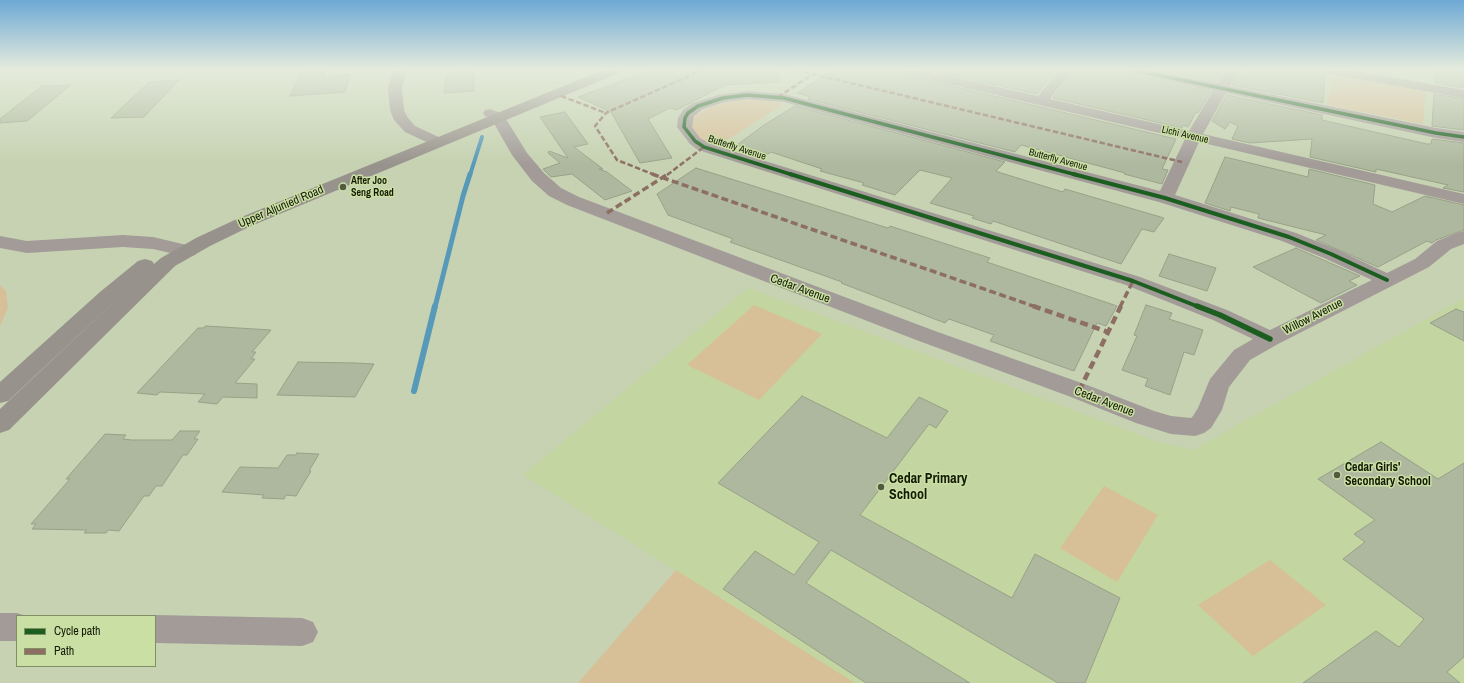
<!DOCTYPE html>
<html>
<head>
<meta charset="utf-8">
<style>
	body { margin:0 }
	#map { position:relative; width:1464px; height:683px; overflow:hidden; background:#c6d2b1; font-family:"Archivo Narrow",sans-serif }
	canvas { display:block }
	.legend { position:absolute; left:16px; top:615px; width:140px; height:52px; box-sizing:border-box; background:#cadfa4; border:1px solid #819064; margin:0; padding:5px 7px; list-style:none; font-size:12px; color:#131a04 }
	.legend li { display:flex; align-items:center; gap:8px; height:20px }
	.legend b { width:20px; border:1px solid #819064 }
</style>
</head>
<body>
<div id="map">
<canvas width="1464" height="683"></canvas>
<ul class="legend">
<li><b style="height:5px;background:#1b5e20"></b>Cycle path</li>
<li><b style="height:5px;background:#8d6e63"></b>Path</li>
</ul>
</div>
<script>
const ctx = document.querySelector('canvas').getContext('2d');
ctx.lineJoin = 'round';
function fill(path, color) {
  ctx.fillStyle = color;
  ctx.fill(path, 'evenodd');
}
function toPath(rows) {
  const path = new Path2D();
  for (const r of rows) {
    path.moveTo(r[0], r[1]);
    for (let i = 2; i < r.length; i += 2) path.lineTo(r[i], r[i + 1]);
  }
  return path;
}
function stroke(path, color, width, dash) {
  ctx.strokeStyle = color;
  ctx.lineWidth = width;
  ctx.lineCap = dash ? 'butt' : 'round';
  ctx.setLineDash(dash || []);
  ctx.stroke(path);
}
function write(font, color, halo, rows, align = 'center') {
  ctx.font = font + ' "Archivo Narrow",sans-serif';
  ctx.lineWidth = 3;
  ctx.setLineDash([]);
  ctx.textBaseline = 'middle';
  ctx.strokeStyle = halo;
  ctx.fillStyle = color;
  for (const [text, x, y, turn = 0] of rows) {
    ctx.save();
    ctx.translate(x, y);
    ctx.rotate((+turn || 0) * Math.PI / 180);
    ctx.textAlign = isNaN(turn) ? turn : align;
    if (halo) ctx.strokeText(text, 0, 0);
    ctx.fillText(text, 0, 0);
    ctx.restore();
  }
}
fill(toPath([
	[748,288,1158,442,1193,450,1464,298,1464,683,855,683,523,475]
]), '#c3d5a1');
fill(toPath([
	[1335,72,1426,89,1423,124,1326,105],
	[751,99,766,100,784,104,716,147,702,141,692,129,692,124,696,115,713,106,733,101],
	[0,285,6,291,8,308,0,326],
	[754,305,822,334,759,400,687,365],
	[1104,486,1158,515,1117,582,1060,548],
	[1270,560,1326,605,1253,656,1198,605],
	[676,570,855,683,578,683]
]), '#d7c098');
stroke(toPath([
	[470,175,482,137]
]), '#5699b9', 4);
stroke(toPath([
	[435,307,463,196,470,174]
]), '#5699b9', 5);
stroke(toPath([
	[414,391,435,306]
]), '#5699b9', 6);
const building = toPath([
	[302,70,326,70,323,77,351,74,345,92,290,96,302,70],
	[455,70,474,70,474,91,444,93,446,74,455,73,455,70],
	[651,70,779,70,779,82,725,85,677,110,670,108,648,119,672,158,640,163,611,112,578,97,651,70],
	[832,70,898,70,901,74,1176,139,1162,169,1168,170,1162,184,1124,174,1125,173,1021,145,1015,152,808,99,811,97,797,93,832,70],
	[927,70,1058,70,1037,94,927,70],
	[1074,70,1127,70,1129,74,1211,92,1198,113,1196,112,1188,127,1183,125,1182,128,1053,98,1074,70],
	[1157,70,1214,70,1223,72,1217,81,1157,70],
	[1246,70,1322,70,1325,75,1323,103,1232,85,1237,74,1244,76,1246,70],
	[1435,70,1464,70,1464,88,1435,83,1435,70],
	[179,80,144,117,111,118,149,82,179,80],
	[71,85,27,121,0,123,0,119,42,86,71,85],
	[1434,94,1464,99,1464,130,1432,126,1434,94],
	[1227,95,1322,115,1322,120,1427,144,1431,144,1432,139,1464,143,1464,192,1443,188,1448,185,1376,169,1376,172,1310,157,1312,139,1250,143,1232,139,1238,126,1230,122,1225,129,1212,121,1227,95],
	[795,106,1005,162,996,171,998,172,1063,192,1065,189,1164,218,1154,232,1142,229,1121,264,993,221,991,224,972,218,974,216,930,203,952,178,920,170,895,195,862,185,864,183,820,171,822,169,771,152,768,154,737,145,764,125,795,106],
	[565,112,588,144,574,147,603,169,599,169,607,172,632,191,605,200,572,174,551,177,543,169,560,163,548,153,549,151,568,158,540,117,565,112],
	[1225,157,1308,177,1309,169,1375,185,1373,204,1392,212,1425,196,1464,205,1464,230,1436,240,1432,243,1427,241,1378,267,1316,240,1326,235,1258,218,1259,214,1231,207,1230,211,1205,203,1225,157],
	[696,168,888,228,890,226,990,258,987,262,1117,306,1106,326,1097,323,1074,371,990,341,994,335,949,319,945,323,841,283,842,282,730,242,733,239,668,215,657,194,696,168],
	[1296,248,1360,276,1349,281,1357,285,1321,303,1253,267,1296,248],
	[1169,254,1216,268,1207,291,1159,276,1169,254],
	[1146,305,1172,313,1169,319,1203,330,1194,355,1184,352,1170,395,1145,386,1148,379,1122,370,1137,336,1134,335,1146,305],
	[1456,309,1464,312,1464,341,1430,323,1456,309],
	[206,326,271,330,252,352,256,352,251,359,255,359,235,383,257,384,257,398,223,397,217,404,198,402,205,394,160,392,157,395,137,393,198,328,203,328,206,326],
	[298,362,356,363,374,364,355,397,277,395,298,362],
	[802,396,887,438,919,397,948,411,936,428,929,424,860,515,1012,598,1035,554,1120,598,1085,683,1058,683,831,550,806,583,970,683,866,683,723,589,755,551,794,575,819,542,718,483,802,396],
	[180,431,200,431,194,439,198,439,187,455,183,455,162,486,156,486,149,496,144,496,119,531,108,530,106,533,84,533,87,530,32,529,36,524,31,524,70,479,66,479,105,434,126,435,123,439,132,440,172,440,180,431],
	[1381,442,1438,479,1464,463,1464,657,1447,672,1460,683,1303,683,1376,631,1399,647,1424,619,1343,559,1365,542,1354,534,1375,520,1318,479,1381,442],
	[297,453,319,454,309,471,311,471,296,496,286,495,284,499,262,498,264,495,222,492,240,467,278,468,287,455,296,455,297,453]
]);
fill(building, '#aeb89e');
stroke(building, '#98a187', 1);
fill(toPath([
	[393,70,406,70,402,88,404,110,408,118,415,126,443,139,446,142,443,145,438,147,433,145,405,132,394,120,390,110,388,88,393,70],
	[899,70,922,70,1038,96,1060,70,1073,70,1050,99,1189,131,1213,91,1134,74,1129,73,1128,70,1151,70,1218,83,1226,70,1238,70,1230,86,1436,128,1464,132,1464,142,1436,138,1226,93,1203,134,1464,194,1464,204,1199,142,1175,195,1296,233,1338,250,1387,273,1415,259,1437,241,1457,233,1464,231,1464,244,1451,249,1429,267,1278,344,1250,360,1229,387,1222,410,1211,428,1204,433,1195,436,1171,434,1136,423,1071,397,919,341,567,205,549,196,532,181,512,155,492,120,485,116,483,113,485,110,490,109,503,114,527,153,544,173,561,188,579,197,935,331,1087,385,1154,411,1171,416,1191,418,1193,416,1198,408,1210,379,1234,350,1253,339,1213,320,1126,285,698,150,690,144,677,127,678,118,683,110,693,103,718,95,747,91,784,94,1160,191,1185,139,906,74,901,73,899,70],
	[747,99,784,102,1159,202,1282,241,1324,258,1372,280,1270,330,1227,310,1140,277,710,144,700,138,692,127,694,116,703,109,725,102,747,99],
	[1323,70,1350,70,1464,90,1464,98,1330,74,1325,73,1323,70],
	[123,235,153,237,195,247,198,251,195,255,188,257,153,249,123,247,27,253,0,248,0,236,27,241,123,235],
	[0,613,17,613,26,616,17,616,17,641,0,641,0,613],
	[155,615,302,618,313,622,318,632,313,642,302,646,155,643,155,616,151,616,155,615]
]), '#a29b98');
fill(toPath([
	[603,70,621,70,619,73,251,226,210,246,175,266,9,430,0,433,0,409,129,288,8,401,0,403,0,382,100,292,138,261,145,259,152,261,154,264,161,258,196,238,239,218,603,70]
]), '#98928c');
stroke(toPath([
	[796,70,1182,162],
	[561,96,606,113],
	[778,97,813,74],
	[655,175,617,160,595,126,606,113,702,70],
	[667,175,704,147]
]), '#8d6e63', 2.5, [5.5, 2.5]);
stroke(toPath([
	[652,174,1036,307],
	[607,213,668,174],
	[1120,307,1133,281]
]), '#8d6e63', 3.5, [7, 3.5]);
stroke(toPath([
	[1033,306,1108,332],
	[1079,391,1121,306]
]), '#8d6e63', 4.5, [8, 4.5]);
stroke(toPath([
	[1134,70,1436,133,1464,137],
	[793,175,704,147,695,141,684,127,685,118,688,113,698,106,723,98,747,95,784,98,1077,175]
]), '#1b5e20', 3.5);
stroke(toPath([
	[790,174,1133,281,1199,307],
	[1073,174,1165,198,1289,237,1331,254,1387,280]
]), '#1b5e20', 4);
stroke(toPath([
	[1197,306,1220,315,1270,339]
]), '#1b5e20', 5.5);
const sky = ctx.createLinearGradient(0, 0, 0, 165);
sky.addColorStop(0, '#6da9d5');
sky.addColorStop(0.42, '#e5ebdc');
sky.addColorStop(1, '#e5ebdc00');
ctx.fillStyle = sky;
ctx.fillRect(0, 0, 1464, 165);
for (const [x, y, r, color] of [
	[343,187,4,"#525a41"],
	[1337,475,4,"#525a41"],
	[881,487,4,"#525a41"]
]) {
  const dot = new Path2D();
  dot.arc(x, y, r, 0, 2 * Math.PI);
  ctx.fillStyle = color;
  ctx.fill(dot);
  stroke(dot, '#cadfa4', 1.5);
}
write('10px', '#131a04', '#cadfa4', [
	["Lichi Avenue",1185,135,13],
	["Butterfly Avenue",737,148,18],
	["Butterfly Avenue",1058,160,15]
]);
write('bold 10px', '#131a04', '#cadfa4', [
	["After Joo",351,181],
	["Seng Road",351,193]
], 'left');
write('12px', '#131a04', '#cadfa4', [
	["Upper Aljunied Road",281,207,-23],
	["Cedar Avenue",800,289,20],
	["Willow Avenue",1313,317,-27],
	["Cedar Avenue",1104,402,21]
]);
write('bold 12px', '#131a04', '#cadfa4', [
	["Cedar Girls'",1345,468],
	["Secondary School",1345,482]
], 'left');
write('bold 14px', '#131a04', '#cadfa4', [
	["Cedar Primary",889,479],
	["School",889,495]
], 'left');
</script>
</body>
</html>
